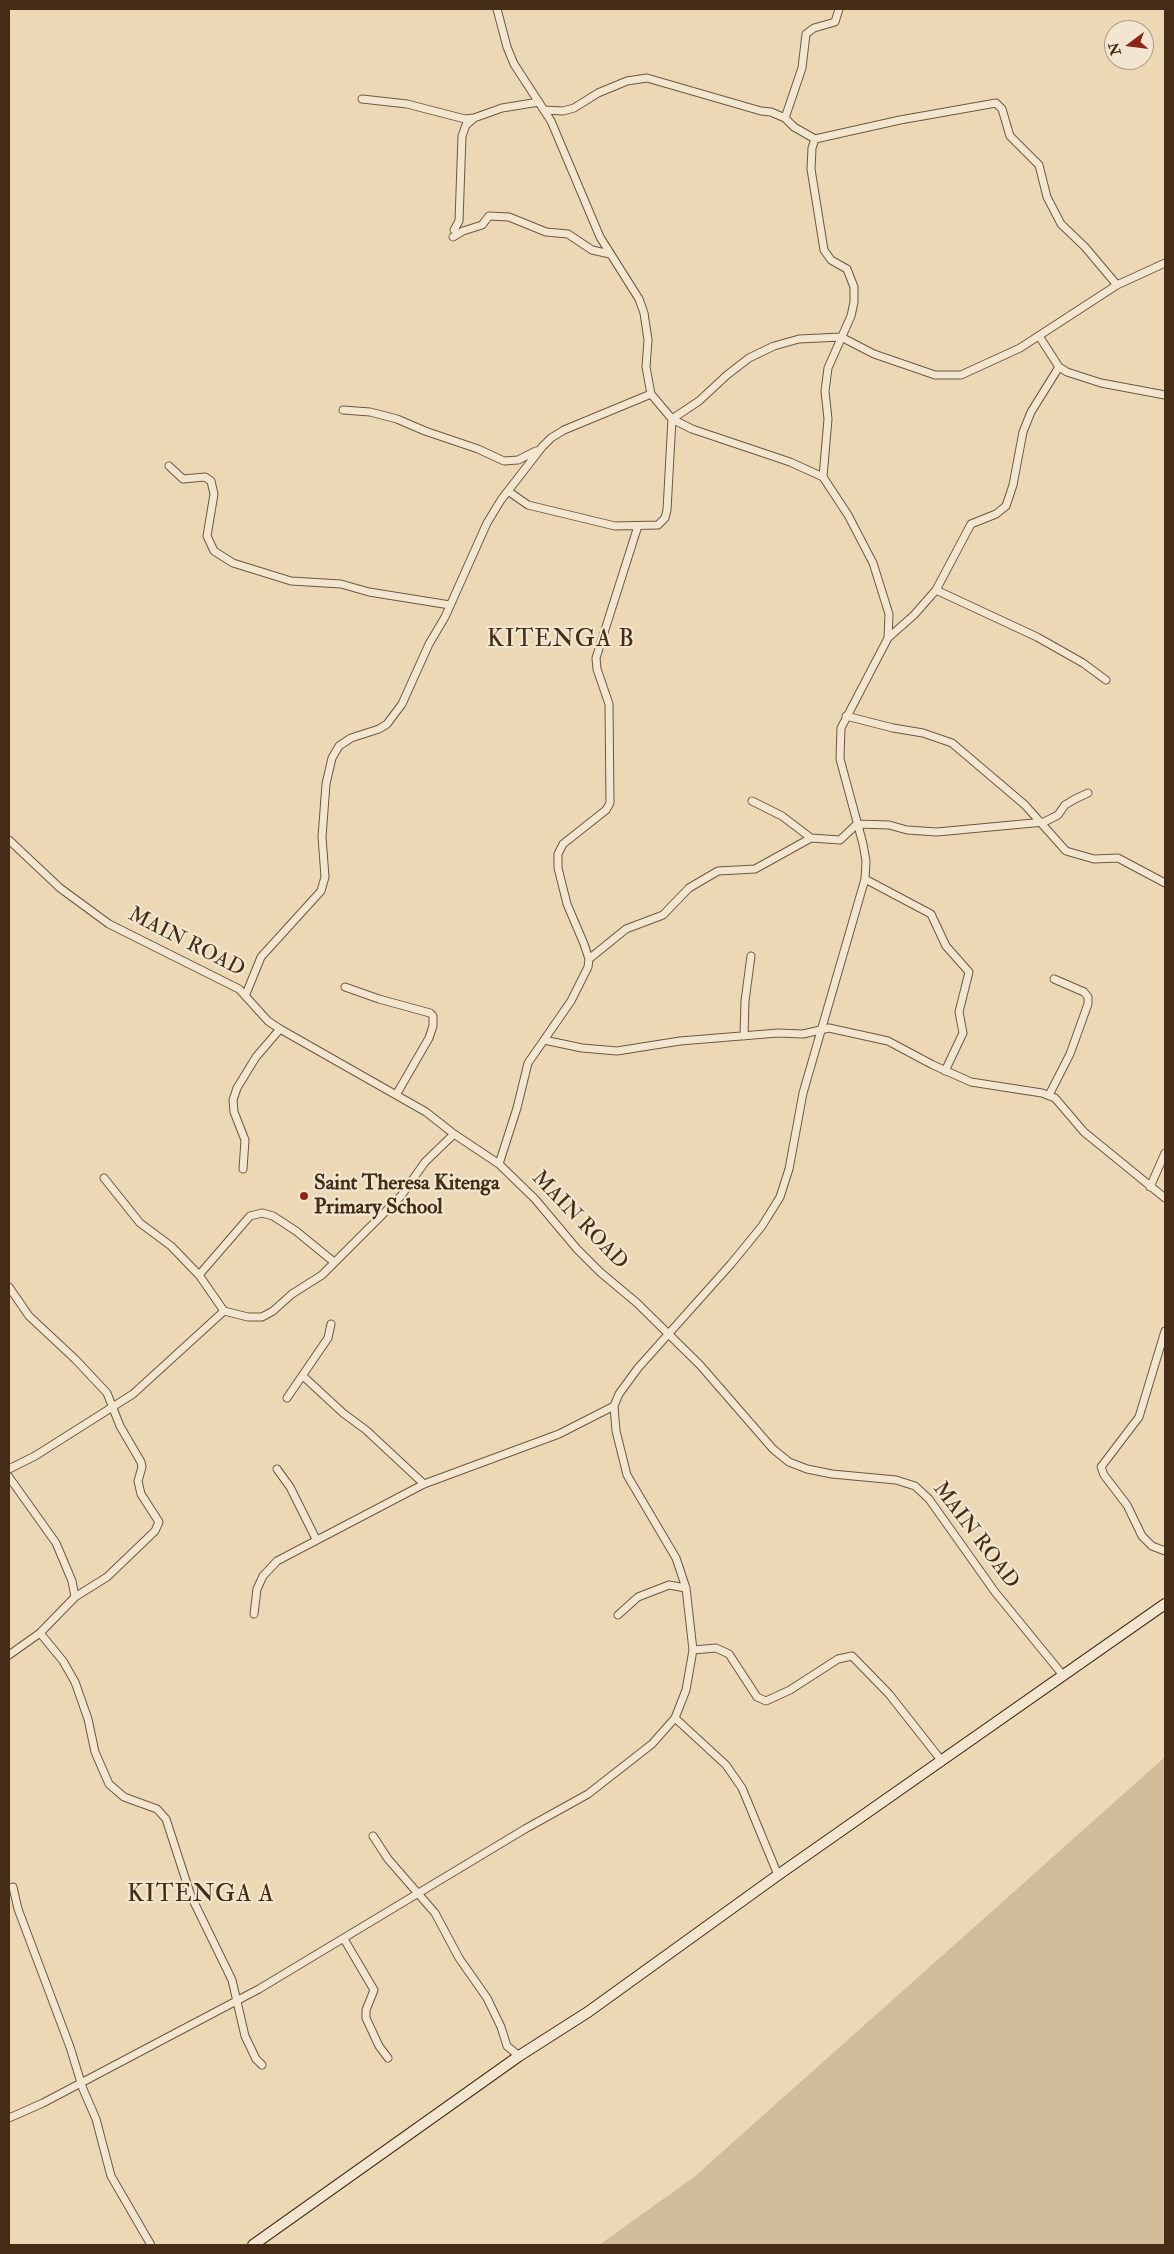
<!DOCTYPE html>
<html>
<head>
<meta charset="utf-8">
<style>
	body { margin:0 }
	#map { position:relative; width:1174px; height:2254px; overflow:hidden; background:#edd8b6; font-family:"IM FELL Double Pica",serif }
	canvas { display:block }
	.frame { position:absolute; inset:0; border:10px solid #442c16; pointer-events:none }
	.north { position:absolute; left:1104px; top:20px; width:50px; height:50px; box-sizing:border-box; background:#f3e6d0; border:1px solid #ad9c86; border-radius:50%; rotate:255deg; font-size:14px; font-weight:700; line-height:20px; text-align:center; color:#442c16 }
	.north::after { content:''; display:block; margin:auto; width:18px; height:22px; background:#8f2418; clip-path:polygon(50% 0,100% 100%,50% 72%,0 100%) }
</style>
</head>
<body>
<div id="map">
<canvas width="1174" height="2254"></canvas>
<div class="frame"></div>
<div class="north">N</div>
</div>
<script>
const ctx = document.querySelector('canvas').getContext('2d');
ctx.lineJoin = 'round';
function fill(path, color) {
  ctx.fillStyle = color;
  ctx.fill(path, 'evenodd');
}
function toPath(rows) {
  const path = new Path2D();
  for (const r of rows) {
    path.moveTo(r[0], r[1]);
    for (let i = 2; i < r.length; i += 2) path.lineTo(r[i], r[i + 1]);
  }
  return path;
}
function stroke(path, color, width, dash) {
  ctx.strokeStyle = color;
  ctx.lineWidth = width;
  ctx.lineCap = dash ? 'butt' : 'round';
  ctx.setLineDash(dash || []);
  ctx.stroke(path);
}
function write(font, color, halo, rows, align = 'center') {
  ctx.font = font + ' "IM FELL Double Pica",serif';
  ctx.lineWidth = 4.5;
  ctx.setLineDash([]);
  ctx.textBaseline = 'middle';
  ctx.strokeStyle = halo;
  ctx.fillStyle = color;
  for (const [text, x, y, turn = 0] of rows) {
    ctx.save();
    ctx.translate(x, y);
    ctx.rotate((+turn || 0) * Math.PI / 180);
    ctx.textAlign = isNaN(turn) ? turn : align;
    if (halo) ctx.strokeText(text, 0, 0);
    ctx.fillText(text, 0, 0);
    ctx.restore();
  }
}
fill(toPath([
	[1165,1757,1165,2245,599,2245,694,2177]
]), '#d0bb9b');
const street = toPath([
	[362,99,407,104,465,119,474,118],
	[544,110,563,111,574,108,598,93,627,81,647,78,761,111,771,112,785,118,794,127,815,139],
	[785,118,802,68,806,34,814,28,835,22,839,9],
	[454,230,459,221,462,136,466,125,474,118,502,108,539,102],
	[453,237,463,231,482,225,489,216,509,217,546,232,568,234,592,250,610,254],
	[1039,336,1059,367,1067,372,1101,383,1165,395],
	[343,410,370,412,397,419,425,431,478,449,504,461,518,460,536,451],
	[169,466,183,479,205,477,211,481,214,494,207,536,214,551,233,563,291,581,341,584,369,592,450,605],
	[823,477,828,419,825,391,828,368,851,316,854,302,854,287,847,269,831,260,824,250,811,169,812,148,815,139,900,120,996,103,1002,109,1010,136,1039,165,1047,197,1061,224,1085,247,1117,285],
	[508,491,528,505,615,526,658,525,665,518,667,510,672,419,699,401,727,375,749,358,774,346,799,339,841,337,874,354,935,375,961,375,1020,348,1117,285,1165,263],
	[936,590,1037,637,1083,663,1106,680],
	[888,638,914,615,936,590,971,524,996,514,1006,506,1013,485,1023,432,1031,412,1059,367],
	[846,716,893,728,923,733,952,743,1025,805,1066,851,1094,859,1118,858,1165,883],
	[752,801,782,816,811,838],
	[9,840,60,888,109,924,239,989,268,1021,280,1029,426,1112,454,1134,499,1164,535,1199,577,1249,600,1272,637,1303,700,1365,773,1449,789,1462,807,1469,832,1474,896,1480,915,1486,929,1499,995,1592,1062,1674],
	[865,879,931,914,946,946,969,972,959,1012,963,1033,945,1071],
	[589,959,626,929,663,915,689,888,718,871,755,869,811,838,840,840,857,824,889,825,907,830,937,832,1044,822,1058,815,1065,805,1075,799,1088,793],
	[345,987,379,999,430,1013,433,1016,433,1026,429,1038,396,1095],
	[246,994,261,957,321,891,325,877,322,837,326,784,332,758,339,746,351,738,379,729,387,724,402,704,429,644,445,617,487,523,501,500,542,447,551,438,564,430,651,394],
	[744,1036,745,1001,751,956],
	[544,1040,571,1001,588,967,589,959,584,944,567,904,558,868,558,854,563,844,606,810,610,803,609,704,597,669,596,658,638,526],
	[1049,1095,1070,1054,1088,1004,1088,997,1084,992,1054,979],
	[499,1164,517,1108,528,1063,544,1040,582,1048,617,1051,680,1041,778,1033,803,1034,829,1028,888,1041,933,1065,971,1082,1042,1093,1055,1098,1084,1132,1165,1198],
	[243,1169,245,1140,234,1112,233,1100,237,1088,256,1057,280,1029],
	[104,1178,140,1223,171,1246,199,1275,224,1311,248,1317,262,1317,273,1311,292,1294,322,1275,401,1196,425,1162,454,1134],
	[1150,1187,1165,1153],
	[199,1275,250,1216,262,1213,273,1216,296,1231,334,1262],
	[9,1287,29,1316,75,1359,107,1393,120,1426,141,1462,142,1467,138,1481,141,1494,159,1522,155,1531,107,1577,75,1597,40,1633,9,1655],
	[1165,1331,1139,1417,1101,1467,1104,1475,1127,1505,1142,1536,1152,1546,1165,1551],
	[303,1376,343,1413,366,1430,424,1484],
	[287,1398,328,1338,331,1324],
	[9,1469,35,1456,133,1394,224,1311],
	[277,1469,290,1487,316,1539],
	[9,1477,56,1543,72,1581,75,1597],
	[254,1614,257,1589,263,1576,277,1561,424,1484,559,1434,614,1406],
	[618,1615,638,1597,669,1585,686,1588],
	[40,1633,63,1661,75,1682,88,1719,95,1752,109,1784,124,1797,157,1809,166,1819,191,1896,232,1980,245,2036,256,2059,262,2065],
	[693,1650,716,1648,729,1654,757,1697,766,1701,790,1690,838,1659,852,1656,889,1694,941,1760],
	[675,1718,726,1765,742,1788,778,1875],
	[373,1836,388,1859,435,1913,459,1958,487,1998,501,2027,507,2046,519,2056],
	[13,1887,18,1909,70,2047,83,2089,96,2119,111,2176,151,2245],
	[344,1939,374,1990,366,2010,366,2018,379,2046,388,2058],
	[9,2118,43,2103,259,1989,525,1829,588,1794,652,1744,675,1718,686,1690,693,1650,686,1588,676,1558,627,1475,616,1431,614,1406,619,1394,638,1368,731,1264,762,1226,780,1197,789,1169,803,1093,865,879,866,861,863,844,840,759,841,728,888,638,889,614,873,563,848,515,823,477,790,462,692,429,672,419,651,394,646,367,648,340,644,313,639,299,600,237,551,121,514,64,507,47,497,9]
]);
const secondary = toPath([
	[253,2245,519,2056,588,2012,778,1875,1165,1604]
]);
stroke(street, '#6e573e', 9);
stroke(secondary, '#442c16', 12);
stroke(street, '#f3e6d0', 7);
stroke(secondary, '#f3e6d0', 10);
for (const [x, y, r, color] of [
	[304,1196,5,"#8f2418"]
]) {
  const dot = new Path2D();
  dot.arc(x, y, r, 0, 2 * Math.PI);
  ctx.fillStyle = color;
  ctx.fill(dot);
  stroke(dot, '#f3e6d0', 2);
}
write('21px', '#442c16', '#f3e6d0', [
	["MAIN ROAD",186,943,27],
	["MAIN ROAD",579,1221,46],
	["MAIN ROAD",975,1536,53]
]);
write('bold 21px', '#442c16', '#f3e6d0', [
	["Saint Theresa Kitenga",314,1184],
	["Primary School",314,1208]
], 'left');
ctx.letterSpacing = '1px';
write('24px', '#442c16', '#f3e6d0', [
	["KITENGA B",561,641],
	["KITENGA A",201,1896]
]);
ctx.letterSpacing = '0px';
</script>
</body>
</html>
